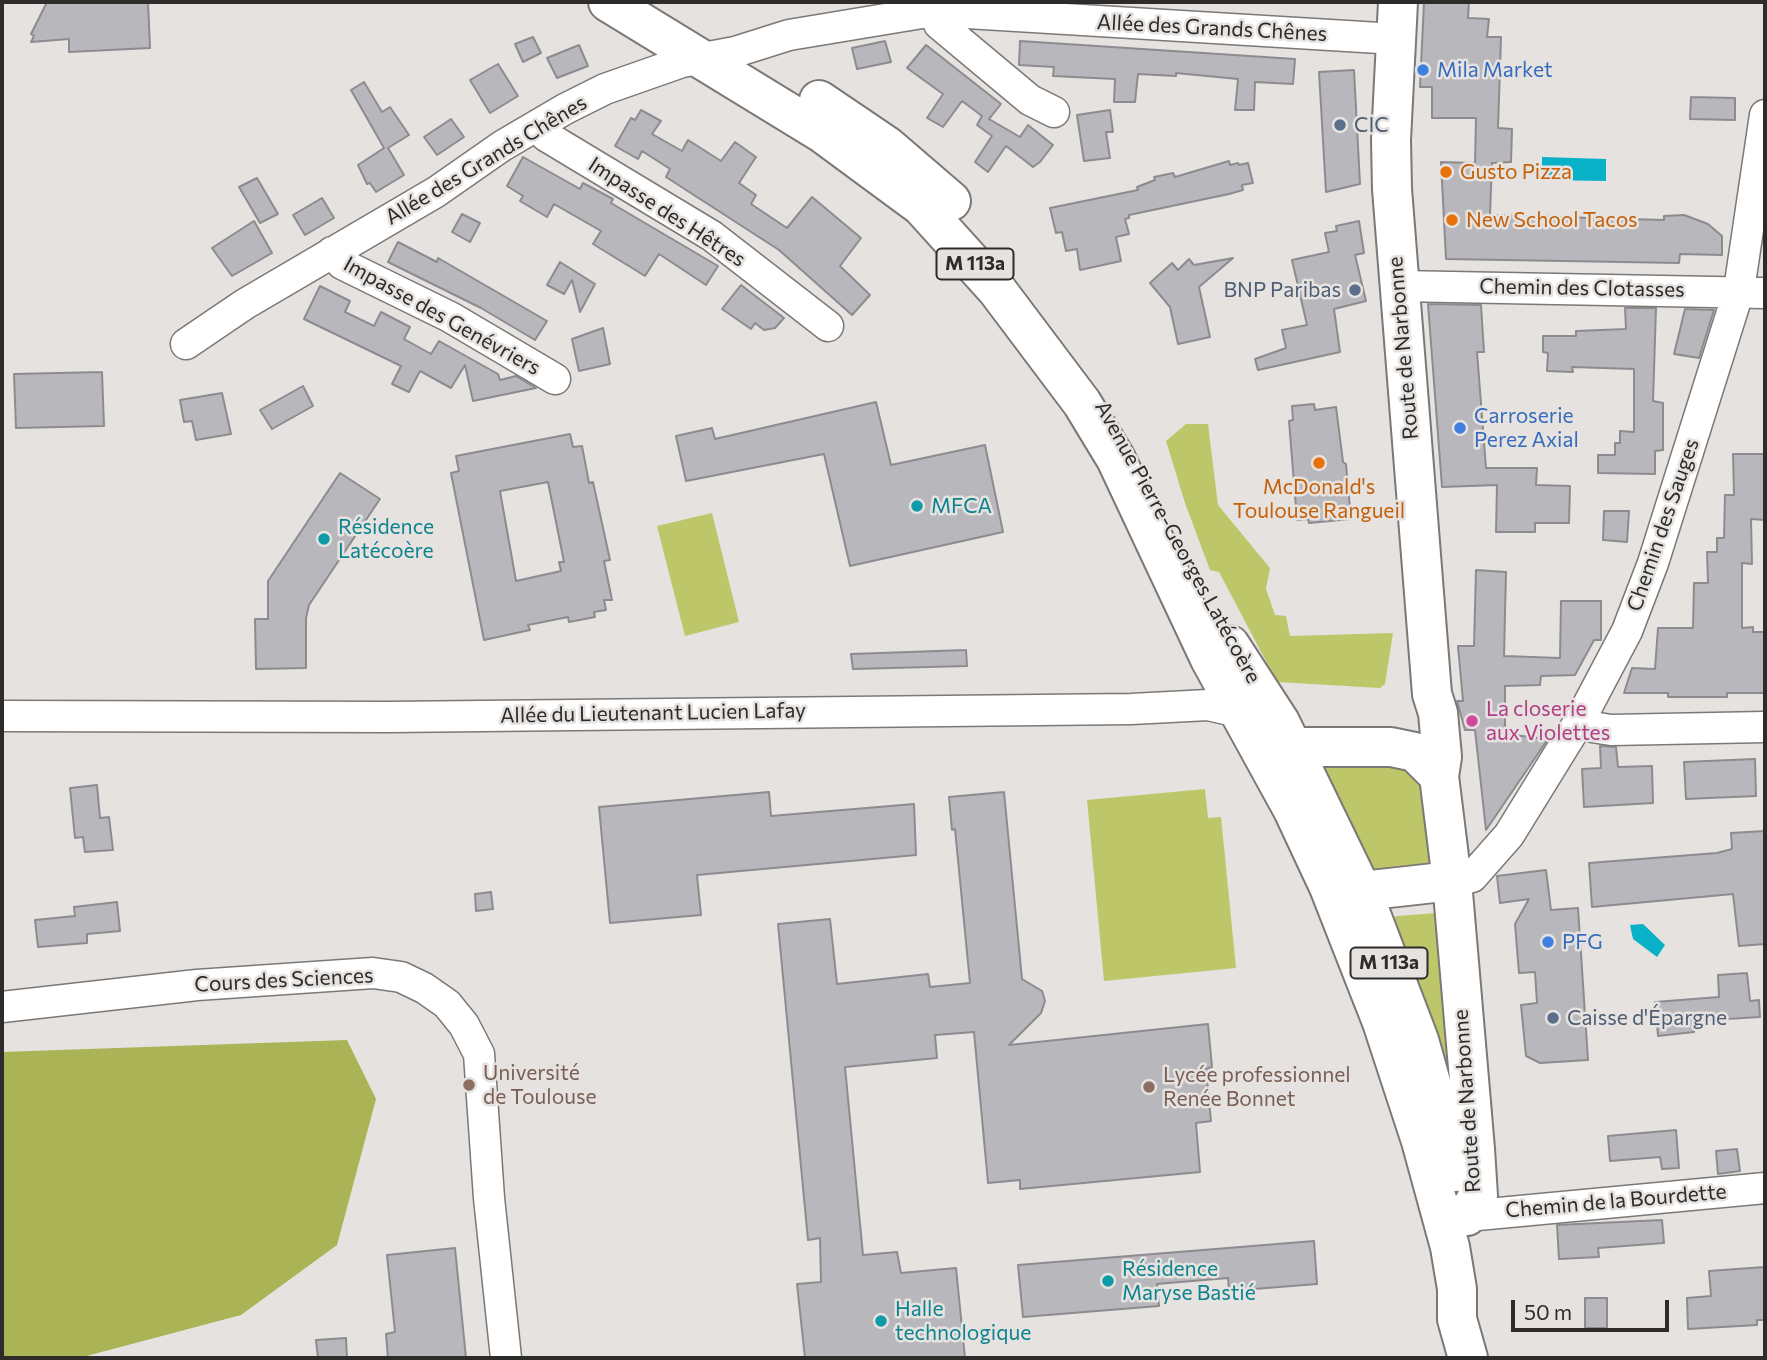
<!DOCTYPE html>
<html>
<head>
<meta charset="utf-8">
<style>
	body { margin:0 }
	#map { position:relative; width:1767px; height:1360px; overflow:hidden; background:#e6e2df; font-family:Commissioner,sans-serif }
	canvas { display:block }
	.frame { position:absolute; inset:0; border:4px solid #2d2c2a; pointer-events:none }
	.scale { position:absolute; left:1511px; top:1300px; width:158px; height:32px; box-sizing:border-box; border:4px solid #2d2c2a; border-top:0; padding-left:9px; font-size:21px; line-height:24px; white-space:nowrap; color:#2d2c2a; -webkit-text-stroke:5px #e6e2df; paint-order:stroke }
</style>
</head>
<body>
<div id="map">
<canvas width="1767" height="1360"></canvas>
<div class="frame"></div>
<div class="scale">50 m</div>
</div>
<script>
const ctx = document.querySelector('canvas').getContext('2d');
ctx.lineJoin = 'round';
function fill(path, color) {
  ctx.fillStyle = color;
  ctx.fill(path, 'evenodd');
}
function toPath(rows) {
  const path = new Path2D();
  for (const r of rows) {
    path.moveTo(r[0], r[1]);
    for (let i = 2; i < r.length; i += 2) path.lineTo(r[i], r[i + 1]);
  }
  return path;
}
function stroke(path, color, width, dash) {
  ctx.strokeStyle = color;
  ctx.lineWidth = width;
  ctx.lineCap = dash ? 'butt' : 'round';
  ctx.setLineDash(dash || []);
  ctx.stroke(path);
}
function write(font, color, halo, rows, align = 'center') {
  ctx.font = font + ' Commissioner,sans-serif';
  ctx.lineWidth = 5;
  ctx.setLineDash([]);
  ctx.textBaseline = 'middle';
  ctx.strokeStyle = halo;
  ctx.fillStyle = color;
  for (const [text, x, y, turn = 0] of rows) {
    ctx.save();
    ctx.translate(x, y);
    ctx.rotate((+turn || 0) * Math.PI / 180);
    ctx.textAlign = isNaN(turn) ? turn : align;
    if (halo) ctx.strokeText(text, 0, 0);
    ctx.fillText(text, 0, 0);
    ctx.restore();
  }
}
fill(toPath([
	[1186,424,1208,424,1218,505,1270,568,1266,589,1275,615,1286,616,1290,636,1393,633,1385,684,1380,688,1277,682,1219,572,1210,570,1185,503,1166,441],
	[712,513,739,622,685,636,657,526],
	[1318,761,1424,768,1437,868,1375,877],
	[1205,789,1208,818,1221,817,1236,968,1104,981,1087,800],
	[1450,912,1469,1154,1385,921,1397,916]
]), '#bdc769');
fill(toPath([
	[347,1040,376,1099,337,1245,241,1315,79,1358,2,1358,2,1052]
]), '#aab355');
fill(toPath([
	[1542,157,1606,159,1606,181,1542,180],
	[1643,924,1665,945,1657,957,1633,939,1630,925]
]), '#08b1c7');
const building = toPath([
	[47,2,148,2,150,48,69,52,69,39,31,42,34,36,31,34,47,2],
	[1424,2,1469,2,1468,18,1489,19,1487,37,1501,37,1498,128,1512,129,1511,162,1492,163,1490,215,1664,220,1664,216,1684,215,1708,224,1722,236,1722,255,1680,254,1679,263,1446,259,1441,162,1475,163,1476,118,1432,118,1432,87,1420,87,1424,2],
	[533,37,541,53,523,62,515,44,533,37],
	[885,41,891,62,857,69,852,48,885,41],
	[1020,41,1295,59,1293,84,1255,82,1254,110,1235,110,1238,79,1176,73,1176,76,1138,74,1135,102,1114,102,1115,79,1053,76,1054,67,1019,65,1020,41],
	[579,45,588,66,557,78,547,58,579,45],
	[926,45,1001,104,989,119,1020,137,1028,125,1053,145,1040,162,1033,167,1006,146,988,172,975,162,992,136,977,125,982,116,962,101,943,127,927,118,943,94,907,68,926,45],
	[498,64,518,96,490,113,470,80,498,64],
	[1354,70,1360,184,1326,192,1319,72,1354,70],
	[364,82,382,112,390,107,409,135,388,148,404,175,376,192,370,183,367,184,358,165,384,148,351,90,364,82],
	[1691,97,1735,98,1735,120,1690,119,1691,97],
	[641,110,661,121,652,134,682,151,688,140,721,161,735,142,756,157,739,183,756,195,751,204,787,228,812,197,861,238,840,266,870,295,852,315,779,250,666,177,670,169,642,151,638,159,615,146,631,118,635,120,641,110],
	[1110,110,1113,132,1106,132,1110,158,1084,161,1077,115,1110,110],
	[451,119,464,137,437,155,424,137,451,119],
	[523,157,580,189,583,183,613,199,611,203,718,266,706,285,659,254,645,276,593,244,601,231,554,204,547,217,520,201,523,196,507,186,523,157],
	[1229,161,1230,165,1238,163,1239,165,1248,163,1253,183,1242,185,1243,190,1229,194,1129,215,1129,218,1125,219,1129,234,1116,237,1121,261,1080,270,1077,249,1066,251,1062,232,1056,233,1050,208,1138,190,1137,187,1155,180,1154,177,1173,173,1175,177,1229,161],
	[257,178,278,214,260,223,239,187,257,178],
	[322,198,334,218,305,235,293,215,322,198],
	[462,214,480,223,470,242,452,232,462,214],
	[254,221,272,253,232,276,212,248,254,221],
	[1359,221,1364,253,1355,255,1366,301,1334,309,1340,352,1258,370,1255,359,1286,348,1282,330,1307,325,1292,260,1329,252,1325,233,1337,231,1336,226,1359,221],
	[398,242,437,262,438,258,547,321,535,340,481,308,388,262,398,242],
	[1233,258,1199,287,1210,337,1178,344,1170,307,1150,283,1172,263,1178,270,1189,259,1194,265,1233,258],
	[560,262,595,284,580,312,572,280,564,294,547,285,560,262],
	[741,285,784,318,775,328,764,330,755,323,751,329,722,309,741,285],
	[320,286,350,301,345,312,374,326,381,312,410,327,404,339,431,354,439,341,498,374,500,380,516,376,536,388,473,401,465,365,451,388,420,371,409,392,392,384,401,366,304,319,320,286],
	[1428,304,1481,305,1484,352,1477,352,1486,468,1537,468,1536,485,1570,486,1569,523,1535,523,1535,532,1496,532,1497,485,1442,487,1428,304],
	[1625,308,1656,308,1653,401,1663,403,1663,450,1655,451,1655,474,1598,473,1598,455,1615,455,1615,443,1620,443,1620,431,1634,432,1634,369,1572,367,1573,372,1547,371,1548,353,1543,352,1543,336,1576,336,1576,331,1626,329,1625,308],
	[1685,309,1714,310,1699,358,1674,354,1685,309],
	[603,328,610,364,579,371,572,339,603,328],
	[102,372,104,426,16,428,14,374,102,372],
	[303,386,313,406,272,429,260,410,303,386],
	[222,393,231,434,196,440,192,421,184,422,180,400,222,393],
	[876,402,891,465,985,445,1003,532,850,566,824,454,686,481,676,436,712,428,715,439,876,402],
	[1314,404,1315,410,1336,407,1343,462,1346,464,1351,519,1309,523,1308,519,1297,520,1289,421,1293,420,1292,406,1314,404],
	[570,434,573,447,582,446,589,483,593,482,610,560,604,561,612,600,604,600,606,610,594,612,595,617,569,622,568,617,528,625,530,630,484,640,451,473,459,471,456,456,570,434],
	[548,482,564,562,559,562,561,571,516,581,500,491,548,482],
	[1733,454,1765,454,1765,520,1751,519,1752,564,1742,563,1742,628,1753,627,1753,632,1765,632,1764,693,1727,693,1727,697,1668,697,1668,693,1624,693,1632,668,1655,669,1658,628,1693,628,1694,583,1708,583,1707,552,1717,552,1717,538,1724,538,1725,495,1734,495,1733,454],
	[340,473,380,499,309,605,306,618,306,668,256,669,255,619,268,619,268,581,340,473],
	[1604,511,1629,511,1627,542,1603,540,1604,511],
	[1476,570,1506,572,1504,656,1560,658,1561,601,1601,601,1601,640,1594,640,1575,675,1541,676,1540,685,1505,686,1505,734,1548,739,1486,830,1475,730,1465,730,1457,701,1463,701,1458,646,1474,646,1476,570],
	[966,650,967,666,853,669,851,654,966,650],
	[1600,746,1616,747,1618,767,1652,766,1653,803,1584,807,1582,769,1601,768,1600,746],
	[1755,759,1756,796,1686,799,1684,762,1755,759],
	[97,785,100,818,109,817,113,850,85,852,83,837,75,838,70,788,97,785],
	[769,792,771,816,914,804,916,855,697,875,701,915,610,923,599,807,769,792],
	[1004,792,1022,979,1042,991,1045,1001,1041,1013,1009,1045,1208,1024,1212,1067,1206,1069,1211,1121,1196,1123,1200,1172,1020,1189,1020,1180,988,1183,974,1032,935,1035,937,1058,845,1067,863,1255,897,1252,901,1273,956,1268,965,1358,805,1358,797,1284,821,1282,820,1238,808,1240,778,924,830,919,837,984,928,974,930,987,970,983,955,829,952,830,949,797,1004,792],
	[1765,831,1765,944,1739,946,1733,894,1592,907,1589,863,1717,853,1732,849,1731,833,1765,831],
	[1546,870,1551,910,1578,908,1588,1060,1540,1063,1526,1056,1521,1005,1537,1003,1535,972,1519,973,1515,924,1529,899,1500,903,1497,876,1546,870],
	[491,892,493,909,476,911,475,894,491,892],
	[117,902,120,931,87,934,87,943,38,947,35,920,75,916,74,907,117,902],
	[1747,973,1750,1001,1759,1000,1760,1017,1693,1021,1694,1032,1658,1036,1655,1002,1719,997,1718,975,1747,973],
	[1676,1130,1679,1168,1662,1169,1660,1157,1610,1161,1608,1136,1676,1130],
	[1737,1149,1740,1171,1718,1174,1716,1151,1737,1149],
	[1662,1220,1664,1243,1598,1248,1599,1257,1559,1259,1557,1225,1662,1220],
	[1314,1241,1317,1284,1229,1291,1228,1278,1157,1284,1159,1306,1023,1317,1018,1265,1314,1241],
	[455,1248,466,1358,388,1358,386,1334,395,1332,387,1255,455,1248],
	[1765,1267,1765,1320,1757,1320,1757,1325,1688,1329,1687,1298,1711,1296,1709,1271,1765,1267],
	[1585,1298,1607,1298,1607,1328,1585,1328,1585,1298],
	[346,1338,347,1358,318,1358,316,1340,346,1338]
]);
fill(building, '#b8b7bc');
stroke(building, '#8c8b90', 2);
const minor = toPath([
	[934,11,939,24,1030,100,1054,112],
	[538,125,546,136,712,236,828,326],
	[332,252,342,264,450,317,555,379],
	[1398,286,1765,293],
	[186,344,245,304,436,192,502,146,565,109,605,89,682,62,735,52,789,35,934,11,1396,39],
	[2,716,389,717,1131,709,1208,705,1239,712,1251,720],
	[1580,720,1592,727,1611,730,1765,727],
	[1452,881,1472,877,1509,835,1580,720,1627,631,1653,563,1739,290,1765,115],
	[2,1007,197,985,373,973,401,977,424,988,447,1004,464,1025,479,1054,489,1198,506,1358],
	[1453,1210,1467,1216,1765,1188]
]);
const major = toPath([
	[608,2,822,133,921,206,997,290,1082,403,1116,459,1210,659,1293,810,1329,887,1382,1022,1421,1141,1450,1247,1457,1289,1457,1319,1468,1358],
	[1398,2,1391,140,1392,189,1432,694,1438,713,1442,757,1439,776,1452,881,1475,1149,1478,1196,1467,1216],
	[819,100,887,146,951,201],
	[1230,645,1280,722,1362,891,1419,1040,1456,1172],
	[1277,765,1293,747,1391,747,1415,752,1439,776],
	[1336,889,1362,891,1452,881]
]);
stroke(minor, '#7c7875', 33);
stroke(major, '#7c7875', 42);
stroke(minor, '#fff', 30);
stroke(major, '#fff', 38);
for (const [x, y, r, color] of [
	[1423,70,7,"#3f7fe0"],
	[1340,125,7,"#5c6f8a"],
	[1446,172,7,"#e8710a"],
	[1452,220,7,"#e8710a"],
	[1355,290,7,"#5c6f8a"],
	[1460,428,7,"#3f7fe0"],
	[1319,463,7,"#e8710a"],
	[917,506,7,"#0f9aa8"],
	[324,539,7,"#0f9aa8"],
	[1472,721,7,"#d1479c"],
	[1548,942,7,"#3f7fe0"],
	[1553,1018,7,"#5c6f8a"],
	[469,1085,7,"#8d6e63"],
	[1149,1087,7,"#8d6e63"],
	[1108,1281,7,"#0f9aa8"],
	[881,1321,7,"#0f9aa8"]
]) {
  const dot = new Path2D();
  dot.arc(x, y, r, 0, 2 * Math.PI);
  ctx.fillStyle = color;
  ctx.fill(dot);
  stroke(dot, '#e6e2df', 2.5);
}
for (const [x, y, w] of [
	[975,264,77],
	[1389,963,77]
]) {
  const box = new Path2D();
  box.roundRect(x - w / 2, y - 15.5, w, 31, 5);
  ctx.fillStyle = '#e6e2df';
  ctx.fill(box);
  stroke(box, '#2d2c2a', 2);
}
write('bold 19px', '#2d2c2a', null, [
	["M 113a",975,264],
	["M 113a",1389,963]
]);
write('21px', '#2d2c2a', '#e6e2df', [
	["Allée des Grands Chênes",1212,28,3],
	["Allée des Grands Chênes",486,160,-31],
	["Impasse des Hêtres",667,212,33],
	["Chemin des Clotasses",1582,288,1],
	["Impasse des Genévriers",442,316,29],
	["Route de Narbonne",1403,348,-95],
	["Chemin des Sauges",1663,525,-71],
	["Avenue Pierre-Georges Latécoère",1178,542,61],
	["Allée du Lieutenant Lucien Lafay",653,713,-1],
	["Cours des Sciences",284,980,-3],
	["Route de Narbonne",1467,1101,-94],
	["Chemin de la Bourdette",1616,1201,-5]
]);
write('21px', '#366cbe', '#e6e2df', [
	["Mila Market",1437,70],
	["Carroserie",1474,416],
	["Perez Axial",1474,440],
	["PFG",1562,942]
], 'left');
write('21px', '#4e5e75', '#e6e2df', [
	["CIC",1354,125],
	["BNP Paribas",1341,290,"right"],
	["Caisse d'Épargne",1567,1018]
], 'left');
write('21px', '#c56008', '#e6e2df', [
	["Gusto Pizza",1460,172],
	["New School Tacos",1466,220],
	["McDonald's",1319,487,"center"],
	["Toulouse Rangueil",1319,511,"center"]
], 'left');
write('21px', '#0d838f', '#e6e2df', [
	["MFCA",931,506],
	["Résidence",338,527],
	["Latécoère",338,551],
	["Résidence",1122,1269],
	["Maryse Bastié",1122,1293],
	["Halle",895,1309],
	["technologique",895,1333]
], 'left');
write('21px', '#b23c85', '#e6e2df', [
	["La closerie",1486,709],
	["aux Violettes",1486,733]
], 'left');
write('21px', '#785e54', '#e6e2df', [
	["Université",483,1073],
	["de Toulouse",483,1097],
	["Lycée professionnel",1163,1075],
	["Renée Bonnet",1163,1099]
], 'left');
</script>
</body>
</html>
